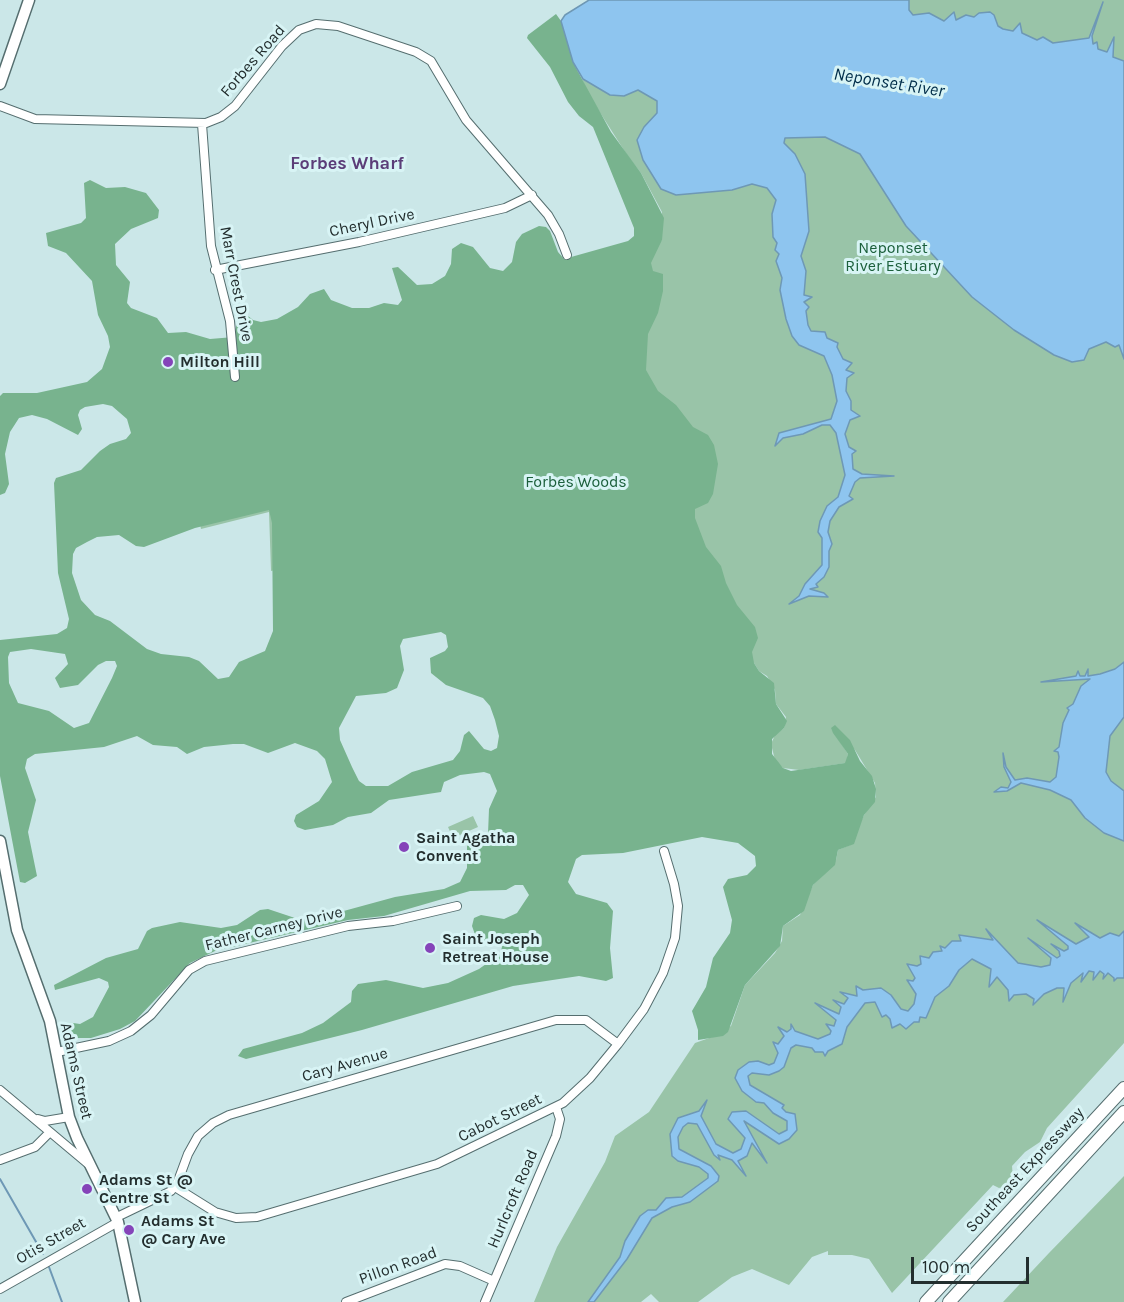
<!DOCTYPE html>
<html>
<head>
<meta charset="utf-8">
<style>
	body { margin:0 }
	#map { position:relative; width:1124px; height:1302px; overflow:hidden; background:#cbe7e8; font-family:Karla,sans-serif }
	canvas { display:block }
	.scale { position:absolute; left:911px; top:1257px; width:118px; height:27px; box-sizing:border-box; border:3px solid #232e2e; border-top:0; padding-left:8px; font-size:18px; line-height:21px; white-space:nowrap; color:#232e2e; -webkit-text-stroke:4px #d8f4f5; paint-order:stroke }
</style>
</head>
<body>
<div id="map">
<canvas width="1124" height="1302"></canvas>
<div class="scale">100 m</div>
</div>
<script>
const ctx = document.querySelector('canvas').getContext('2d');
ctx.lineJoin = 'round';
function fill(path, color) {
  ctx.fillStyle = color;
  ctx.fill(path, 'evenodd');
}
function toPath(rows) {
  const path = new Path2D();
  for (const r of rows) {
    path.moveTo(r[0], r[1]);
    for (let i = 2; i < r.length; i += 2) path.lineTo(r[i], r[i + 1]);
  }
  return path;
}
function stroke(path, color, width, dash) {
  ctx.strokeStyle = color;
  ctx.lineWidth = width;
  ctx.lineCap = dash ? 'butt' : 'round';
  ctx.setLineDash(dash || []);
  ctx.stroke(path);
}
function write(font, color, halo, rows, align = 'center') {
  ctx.font = font + ' Karla,sans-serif';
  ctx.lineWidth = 6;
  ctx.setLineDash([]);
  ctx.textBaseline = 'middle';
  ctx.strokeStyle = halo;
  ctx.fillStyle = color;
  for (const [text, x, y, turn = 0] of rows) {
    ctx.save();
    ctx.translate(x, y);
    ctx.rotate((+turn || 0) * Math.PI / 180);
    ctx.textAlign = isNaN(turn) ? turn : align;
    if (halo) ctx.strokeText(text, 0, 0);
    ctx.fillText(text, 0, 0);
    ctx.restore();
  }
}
fill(toPath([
	[589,0,1124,0,1124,1043,1047,1128,1040,1142,1025,1152,1012,1166,1013,1179,1009,1185,999,1188,993,1185,892,1293,869,1259,852,1255,828,1255,828,1251,812,1257,789,1285,752,1269,732,1277,698,1302,659,1302,651,1294,641,1302,534,1302,557,1247,605,1162,615,1136,649,1112,695,1043,712,1037,731,1026,745,985,775,953,782,941,783,926,800,915,813,885,836,860,838,850,850,845,864,815,876,797,875,783,855,750,831,728,848,754,846,763,799,770,783,768,775,760,771,744,775,735,784,728,786,717,776,704,775,690,767,676,759,671,754,663,460,530,271,571,269,512,201,529,190,468,662,240,662,212,641,173,627,155,587,92,561,21,565,15],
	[473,816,478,827,453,838,448,827],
	[1124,1176,1124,1302,1003,1302,1049,1253]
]), '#99c4a8');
fill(toPath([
	[556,14,561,21,576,68,611,132,641,173,664,218,662,240,651,263,653,271,663,274,663,291,658,313,648,334,646,370,658,391,676,405,693,427,708,435,714,445,718,464,713,494,708,503,695,509,695,518,706,547,721,566,726,583,737,605,755,627,758,638,752,652,754,663,759,671,774,683,776,704,787,721,784,728,772,739,772,754,783,768,791,771,845,763,848,754,833,733,831,728,835,725,850,740,860,761,872,776,876,789,875,802,864,815,854,844,838,850,835,865,813,885,804,911,783,926,780,946,745,985,728,1032,723,1036,698,1040,698,1030,692,1011,706,987,713,958,730,933,732,920,723,887,728,879,747,875,756,866,755,856,738,843,702,837,623,853,582,855,576,859,568,882,576,894,607,903,613,911,610,948,613,978,606,981,579,976,513,986,362,1030,246,1059,238,1056,243,1049,302,1033,323,1023,351,1002,352,991,358,984,386,980,423,988,448,983,479,969,500,954,502,947,501,942,494,938,483,944,478,943,472,926,474,918,481,915,504,919,517,913,529,895,523,885,515,885,506,890,470,891,384,916,348,920,215,951,190,963,135,1021,120,1029,91,1038,67,1038,63,1033,66,1022,80,1024,93,1017,109,987,108,982,99,978,55,990,54,985,106,958,138,949,147,931,152,928,180,922,221,928,237,925,260,910,268,909,298,919,318,918,395,897,444,889,460,882,467,868,467,843,488,834,489,809,497,791,490,774,484,772,460,775,444,782,441,792,389,800,371,813,348,817,333,825,305,830,297,827,294,821,296,815,319,801,332,782,325,759,317,751,295,743,268,753,244,744,233,744,204,747,187,754,177,747,153,745,137,736,104,747,35,754,27,759,25,768,36,800,28,832,37,876,25,883,20,882,0,776,0,640,57,634,67,628,69,619,58,573,54,483,56,478,81,470,100,451,110,444,126,439,131,433,127,419,112,406,103,404,85,407,80,410,78,415,82,429,78,435,47,419,32,415,19,418,10,432,5,454,9,484,5,493,0,495,0,396,3,393,37,393,87,382,102,369,110,347,108,336,98,315,92,281,66,253,48,246,46,233,81,223,86,218,84,183,90,180,106,188,125,187,146,193,159,210,158,218,131,229,115,244,116,265,130,282,127,303,131,308,157,318,168,333,186,332,210,339,234,337,239,313,242,311,253,320,261,322,277,319,298,307,310,294,324,289,331,300,352,308,369,308,384,303,398,305,402,300,392,268,398,267,417,285,432,284,445,276,451,264,452,249,461,243,473,247,490,268,503,271,512,262,516,242,522,234,539,226,546,227,550,231,558,252,564,259,628,241,634,236,634,228,593,127,579,116,568,102,550,67,527,38,528,35],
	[269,510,272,523,273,631,265,651,239,662,229,677,218,679,199,661,189,657,161,654,147,649,110,621,95,615,81,600,72,573,73,554,76,548,87,542,97,537,119,535,136,546,144,547,195,528],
	[441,632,446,635,448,647,445,651,430,658,431,673,446,685,483,698,490,706,495,720,499,736,497,748,491,751,484,749,469,731,464,735,460,751,453,760,412,772,388,786,366,786,359,781,352,767,340,740,339,728,356,696,386,693,397,688,404,670,400,646,403,639],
	[31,649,65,654,68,664,55,678,60,688,78,685,98,665,106,661,115,661,117,666,112,678,89,723,74,728,49,711,18,703,9,683,8,657,10,652]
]), '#78b38e');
const water = toPath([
	[589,0,909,0,909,10,913,15,929,13,944,21,954,12,956,20,966,15,974,17,979,13,990,12,994,15,998,26,1003,29,1013,31,1020,23,1022,33,1037,40,1043,37,1053,43,1089,38,1103,2,1092,36,1093,44,1097,42,1098,49,1107,52,1114,37,1113,57,1124,61,1124,359,1119,345,1115,347,1106,342,1089,349,1084,360,1072,362,1054,355,1014,330,972,297,906,226,860,154,825,137,785,138,784,143,795,154,805,174,809,231,801,256,806,271,804,295,812,297,804,302,809,307,806,311,808,325,811,331,825,332,827,338,838,343,837,347,843,359,852,363,846,370,854,373,847,378,846,391,851,401,851,410,860,416,850,420,845,434,849,447,856,451,852,454,853,469,862,474,894,476,860,478,855,482,849,496,853,499,839,507,830,521,828,532,832,544,829,551,829,567,824,577,816,584,818,587,810,589,824,593,828,597,809,596,789,604,799,596,805,584,822,565,822,538,818,532,820,521,827,506,838,497,845,475,836,433,830,425,822,425,803,434,783,438,775,446,779,433,831,419,837,401,832,375,824,356,799,345,792,336,786,319,780,290,782,278,776,261,779,254,775,250,777,243,773,237,772,214,776,200,767,188,752,184,732,190,676,195,661,189,643,160,637,140,644,127,657,113,657,101,638,90,624,96,610,95,583,79,573,62,561,21,565,15,589,0],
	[1124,662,1124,717,1110,736,1106,772,1111,781,1124,791,1124,841,1104,833,1085,818,1071,800,1050,790,1021,783,1007,791,994,792,1001,787,1008,788,1011,782,1004,767,1003,753,1006,767,1015,780,1027,778,1050,782,1056,777,1059,757,1058,752,1054,751,1059,747,1063,723,1069,710,1067,708,1073,704,1081,686,1090,679,1041,682,1076,676,1078,671,1080,676,1085,676,1088,669,1088,676,1100,674,1115,669,1124,662],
	[1037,920,1076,944,1089,937,1075,923,1100,938,1110,933,1119,936,1124,931,1124,978,1117,978,1114,981,1114,978,1108,973,1103,979,1104,974,1100,971,1093,980,1094,972,1089,971,1081,982,1083,973,1071,983,1063,1002,1064,988,1057,988,1044,994,1033,1005,1034,999,1026,994,1014,995,1009,1001,1008,990,997,977,989,987,991,969,972,959,959,970,949,986,935,997,926,1018,920,1017,919,1022,914,1022,906,1029,900,1024,892,1028,890,1019,886,1015,882,1017,875,1002,865,1003,847,1027,842,1044,828,1051,825,1056,823,1052,815,1052,812,1048,796,1045,791,1048,784,1067,779,1071,769,1075,752,1073,748,1076,750,1085,784,1105,782,1108,786,1112,795,1114,797,1130,789,1139,779,1144,744,1121,767,1163,752,1143,747,1156,738,1161,746,1176,732,1160,718,1155,720,1160,714,1155,697,1124,688,1123,683,1127,678,1137,679,1149,711,1166,719,1176,718,1181,690,1202,672,1207,652,1218,627,1259,594,1302,588,1302,620,1257,625,1241,640,1216,648,1210,656,1210,666,1198,682,1197,708,1178,708,1174,699,1167,678,1161,672,1156,670,1134,678,1118,699,1111,707,1100,701,1116,716,1144,733,1153,741,1149,745,1138,728,1119,732,1112,746,1111,779,1134,787,1130,787,1121,773,1113,764,1103,756,1102,742,1091,735,1078,738,1070,749,1062,758,1061,769,1065,774,1063,778,1053,773,1042,778,1044,784,1036,778,1027,787,1032,791,1029,791,1024,795,1031,818,1039,830,1034,831,1031,826,1024,834,1026,836,1020,815,1003,839,1014,841,1007,833,1000,844,1004,848,998,840,992,857,996,856,986,863,990,881,988,891,995,901,1009,908,1011,914,1004,916,994,907,980,913,981,915,978,907,964,917,966,921,964,920,956,929,958,933,952,942,951,940,946,945,948,952,941,961,941,959,935,993,940,986,929,1018,963,1041,967,1050,965,1051,958,1028,938,1057,958,1060,956,1059,951,1051,944,1064,951,1068,949,1068,946,1037,920]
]);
fill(water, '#8ec5ef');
stroke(water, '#6e98b5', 1.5);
stroke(toPath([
	[0,1179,43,1254],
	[49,1267,62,1302]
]), '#6e98b5', 2);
const minor = toPath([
	[0,106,35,119,206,123,221,117,235,106,282,46,299,30,316,24,338,26,416,52,431,61,466,120,548,215,559,234,567,255],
	[202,124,211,246,230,321,235,377],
	[215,270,359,242,505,208,532,195],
	[57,1052,109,1041,131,1031,151,1015,189,970,205,961,348,926,393,921,457,906],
	[0,1090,87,1163],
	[38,1119,45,1121,69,1117],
	[0,1160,35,1147,50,1132],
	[175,1187,215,1212,236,1218,257,1217,437,1164,563,1103,590,1078,618,1044,644,1009,663,973,675,938,678,906,674,884,664,851],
	[117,1217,171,1191,178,1181,188,1154,198,1136,213,1123,229,1115,556,1020,586,1020,618,1044],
	[0,1289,118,1222],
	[346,1302,445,1264,460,1266,494,1281],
	[485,1302,556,1136,560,1119,556,1107]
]);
const major = toPath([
	[0,84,29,0],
	[0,841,17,930,50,1021,69,1117,77,1138,118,1222,135,1302]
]);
const highway = toPath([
	[926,1302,1124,1088],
	[949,1302,1124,1112]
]);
stroke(minor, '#556e6f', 10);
stroke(major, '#556e6f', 13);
stroke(highway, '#556e6f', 14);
stroke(minor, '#fff', 8);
stroke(major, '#fff', 10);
stroke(highway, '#fff', 12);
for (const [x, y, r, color] of [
	[168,362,6,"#8544b9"],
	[404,847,6,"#8544b9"],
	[430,948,6,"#8544b9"],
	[87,1189,6,"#8544b9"],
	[129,1230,6,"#8544b9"]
]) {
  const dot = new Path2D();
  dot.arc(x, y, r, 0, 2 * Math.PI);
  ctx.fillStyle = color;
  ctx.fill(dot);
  stroke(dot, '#d8f4f5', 2);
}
write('16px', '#232e2e', '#d8f4f5', [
	["Forbes Road",253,61,-49],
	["Cheryl Drive",372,223,-12],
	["Marr Crest Drive",236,284,79],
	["Father Carney Drive",274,929,-14],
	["Cary Avenue",345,1065,-16],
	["Adams Street",76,1071,77],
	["Cabot Street",500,1118,-26],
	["Southeast Expressway",1025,1170,-47],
	["Hurlcroft Road",513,1199,-67],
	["Otis Street",51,1241,-30],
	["Pillon Road",398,1266,-20]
]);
write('16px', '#1c603c', '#d8f4f5', [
	["Neponset",893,248],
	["River Estuary",893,266],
	["Forbes Woods",576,482]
]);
write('bold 16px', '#232e2e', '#d8f4f5', [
	["Milton Hill",180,362],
	["Saint Agatha",416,838],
	["Convent",416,856],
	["Saint Joseph",442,939],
	["Retreat House",442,957],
	["Adams St @",99,1180],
	["Centre St",99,1198],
	["Adams St",141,1221],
	["@ Cary Ave",141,1239]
], 'left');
write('italic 18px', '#002d49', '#d8f4f5', [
	["Neponset River",889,83,9]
]);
write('bold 18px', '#5b3d78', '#d8f4f5', [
	["Forbes Wharf",347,164]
]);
</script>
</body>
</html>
